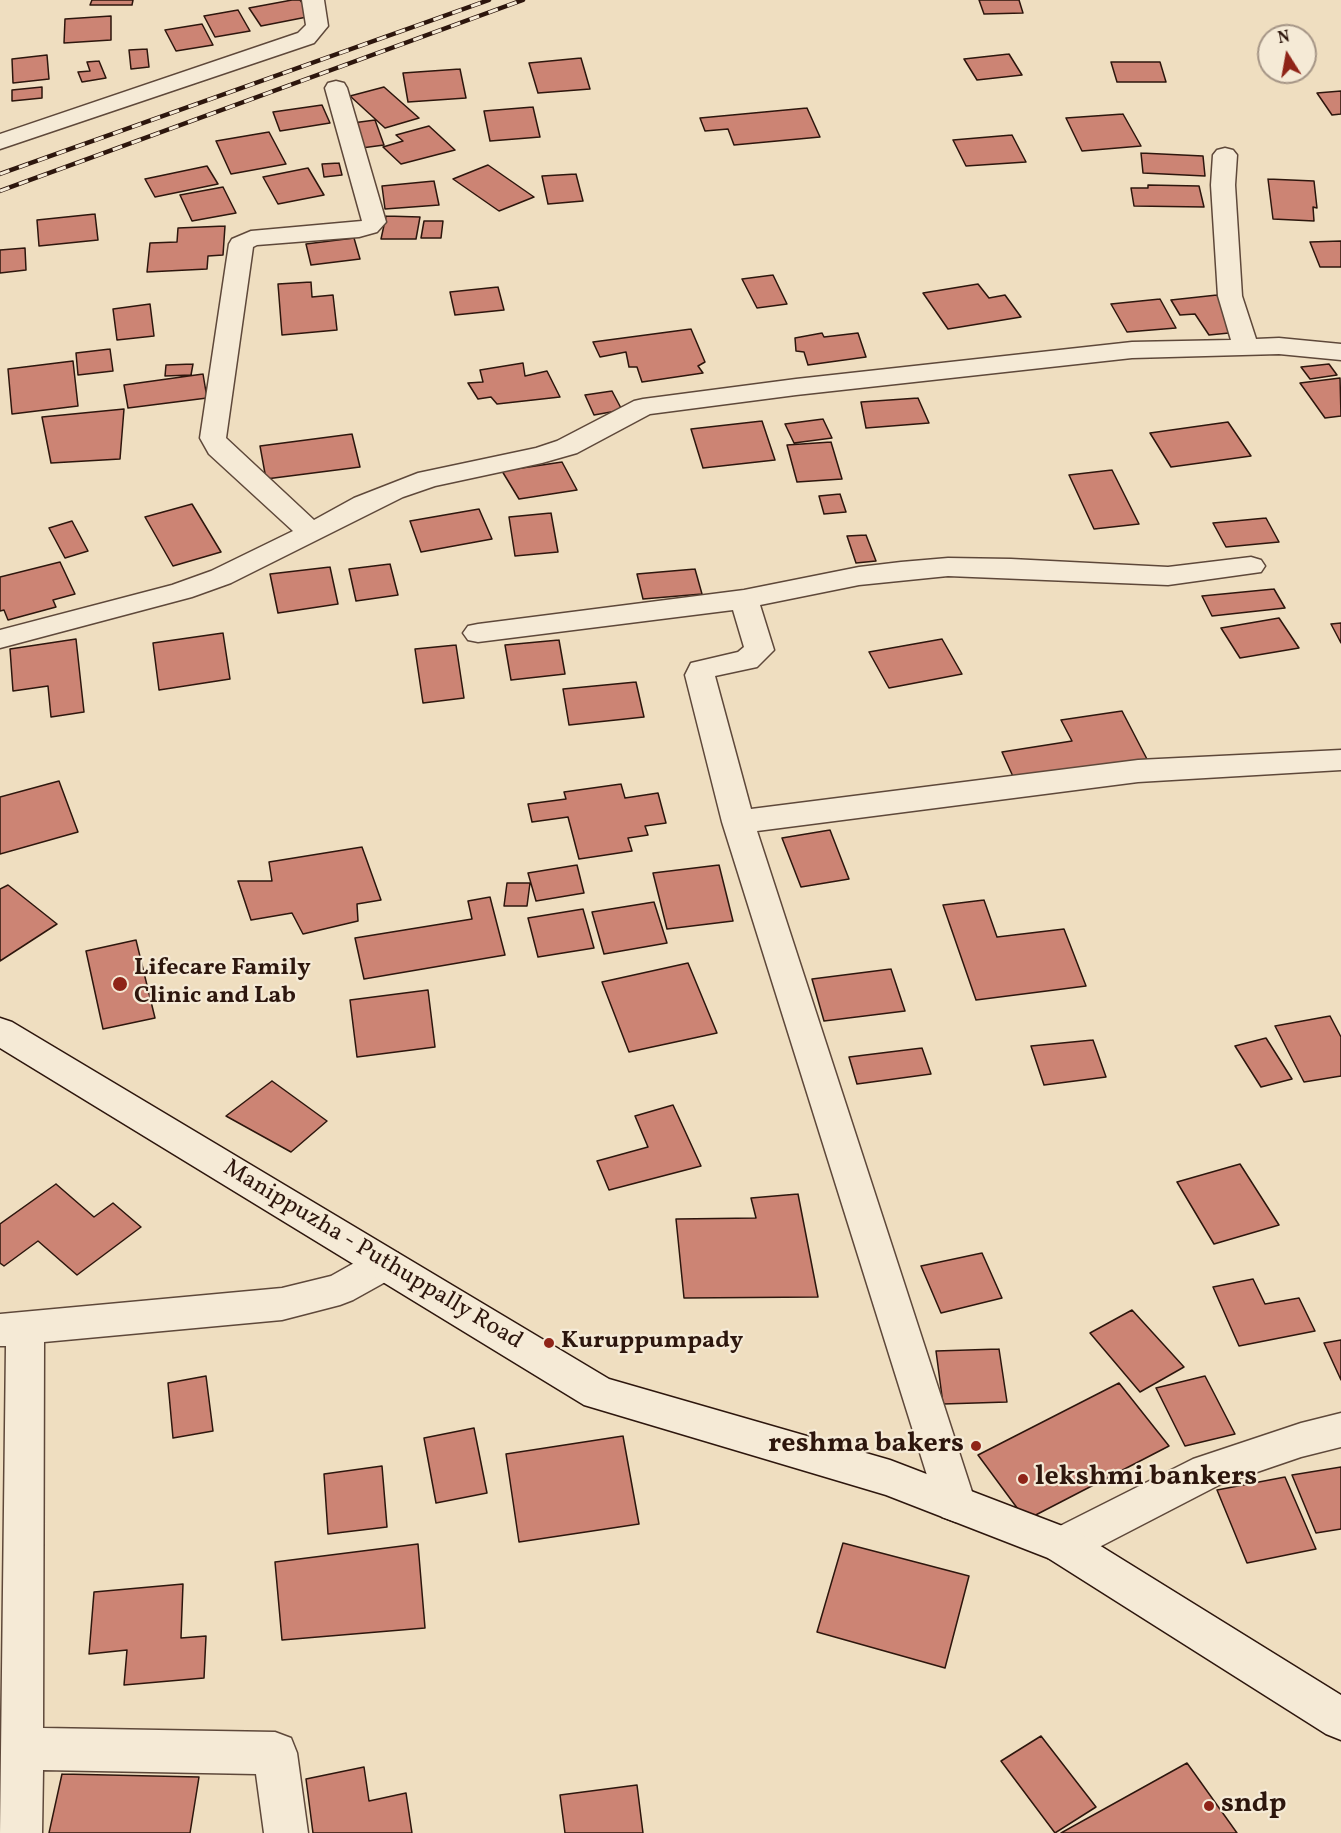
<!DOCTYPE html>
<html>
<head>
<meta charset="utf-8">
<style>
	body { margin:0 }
	#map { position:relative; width:1341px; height:1833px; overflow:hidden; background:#efdec0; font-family:Vollkorn,serif }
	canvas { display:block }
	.north { position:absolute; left:1257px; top:24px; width:60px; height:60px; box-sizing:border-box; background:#f5ead6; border:2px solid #a59586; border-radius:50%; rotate:349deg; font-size:16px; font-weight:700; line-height:24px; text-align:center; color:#2d160d }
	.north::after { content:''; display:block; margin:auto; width:21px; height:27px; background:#8f2418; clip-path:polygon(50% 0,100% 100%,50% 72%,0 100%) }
</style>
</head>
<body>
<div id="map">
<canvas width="1341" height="1833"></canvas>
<div class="north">N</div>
</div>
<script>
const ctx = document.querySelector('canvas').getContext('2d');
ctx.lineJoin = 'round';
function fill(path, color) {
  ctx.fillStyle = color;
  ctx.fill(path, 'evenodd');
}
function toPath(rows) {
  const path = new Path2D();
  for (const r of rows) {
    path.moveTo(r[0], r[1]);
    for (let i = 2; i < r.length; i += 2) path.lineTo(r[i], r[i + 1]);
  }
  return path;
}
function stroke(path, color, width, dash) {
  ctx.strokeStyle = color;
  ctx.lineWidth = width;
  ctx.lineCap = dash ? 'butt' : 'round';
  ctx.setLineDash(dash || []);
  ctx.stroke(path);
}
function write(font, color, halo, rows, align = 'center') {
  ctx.font = font + ' Vollkorn,serif';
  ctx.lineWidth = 4.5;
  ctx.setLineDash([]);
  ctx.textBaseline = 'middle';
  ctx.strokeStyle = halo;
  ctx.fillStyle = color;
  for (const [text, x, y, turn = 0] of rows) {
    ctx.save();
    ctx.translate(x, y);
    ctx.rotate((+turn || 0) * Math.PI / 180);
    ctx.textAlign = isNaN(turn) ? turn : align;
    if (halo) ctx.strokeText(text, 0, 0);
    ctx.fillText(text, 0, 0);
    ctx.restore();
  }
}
const building = toPath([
	[92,0,133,0,132,5,90,5,92,0],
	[292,0,300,0,312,16,261,26,249,8,292,0],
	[979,0,1019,0,1023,13,984,14,979,0],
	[238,10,250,31,215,37,204,16,238,10],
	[111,16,111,40,64,43,65,19,111,16],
	[202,24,213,45,176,51,165,30,202,24],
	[147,49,149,67,131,69,129,50,147,49],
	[1009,54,1022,75,977,80,964,59,1009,54],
	[47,55,49,79,13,83,12,59,47,55],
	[581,58,590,89,538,93,529,63,581,58],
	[99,61,106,78,82,82,78,72,90,71,87,62,99,61],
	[1111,62,1160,62,1166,82,1117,82,1111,62],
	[460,69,466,98,408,102,403,73,460,69],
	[42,87,42,98,12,101,12,90,42,87],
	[384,87,419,118,385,128,350,96,384,87],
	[1341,91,1341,114,1332,115,1317,93,1341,91],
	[322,105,330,123,280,131,273,112,322,105],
	[533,107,540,137,490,141,484,111,533,107],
	[807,108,820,137,734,145,728,129,705,131,700,118,807,108],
	[1123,114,1141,146,1082,151,1066,118,1123,114],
	[375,120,384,145,354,149,345,124,375,120],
	[429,126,455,150,401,164,383,147,403,141,396,135,429,126],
	[269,132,286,164,231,174,216,141,269,132],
	[1012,135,1026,162,966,166,953,140,1012,135],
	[1141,153,1203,156,1205,176,1143,173,1141,153],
	[339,163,342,175,324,177,322,164,339,163],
	[488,165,534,197,499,211,453,179,488,165],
	[207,166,218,184,155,197,145,179,207,166],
	[308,168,324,195,278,204,263,177,308,168],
	[576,174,583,201,548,204,542,176,576,174],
	[1268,179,1314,181,1317,208,1313,207,1314,221,1273,219,1268,179],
	[434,181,439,205,385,209,382,186,434,181],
	[1148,185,1199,186,1204,207,1134,206,1131,188,1148,188,1148,185],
	[223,187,236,213,192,221,180,195,223,187],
	[95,214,98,240,39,246,37,220,95,214],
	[386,216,420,217,416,239,381,239,386,216],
	[424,221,443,221,441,238,421,238,424,221],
	[225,226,223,255,208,256,207,269,147,272,150,243,177,242,178,228,225,226],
	[354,238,360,259,311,265,306,244,354,238],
	[1341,241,1341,267,1320,267,1310,242,1341,241],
	[25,248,26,270,0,273,0,250,25,248],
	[773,275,787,304,757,308,742,279,773,275],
	[311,282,312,297,333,295,337,330,282,335,278,284,311,282],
	[978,284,989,298,1005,295,1021,317,948,329,923,293,978,284],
	[498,287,504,310,455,315,450,292,498,287],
	[1217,295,1239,332,1209,335,1195,314,1180,315,1171,300,1217,295],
	[1160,299,1176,328,1127,332,1111,304,1160,299],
	[150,304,154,336,117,340,113,309,150,304],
	[691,329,705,362,698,366,703,373,642,382,637,367,629,367,626,352,600,357,593,342,691,329],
	[822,333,824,337,858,333,866,357,808,365,804,352,796,351,795,338,822,333],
	[110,349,113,371,78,375,76,353,110,349],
	[73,361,78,406,12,414,8,369,73,361],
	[523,363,525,376,547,371,560,397,497,404,491,397,478,399,468,383,483,382,480,370,523,363],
	[193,364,191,375,165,376,166,365,193,364],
	[1329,364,1337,375,1310,379,1301,367,1329,364],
	[203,374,207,398,128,408,124,385,203,374],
	[1340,378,1341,416,1325,418,1300,383,1340,378],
	[612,391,622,410,594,415,585,395,612,391],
	[918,398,929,423,866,428,861,402,918,398],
	[124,409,120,459,51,463,42,417,124,409],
	[823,419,832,438,794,443,785,424,823,419],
	[762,421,775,460,703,468,691,429,762,421],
	[1228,422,1251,456,1171,467,1150,433,1228,422],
	[352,434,360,467,266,479,260,446,352,434],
	[831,442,842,479,797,482,787,445,831,442],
	[562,462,577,490,519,499,502,471,562,462],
	[1112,470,1139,524,1094,529,1069,475,1112,470],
	[840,494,846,512,824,514,819,496,840,494],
	[192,504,221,552,173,566,145,517,192,504],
	[479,509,492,539,421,552,410,521,479,509],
	[551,513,558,552,515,556,509,517,551,513],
	[1266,518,1279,542,1226,547,1213,523,1266,518],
	[72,521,88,551,65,558,49,528,72,521],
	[866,535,876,561,856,563,847,536,866,535],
	[60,562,75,594,53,600,56,607,8,620,4,610,0,611,0,577,60,562],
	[390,564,398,595,356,601,349,569,390,564],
	[330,567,338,604,278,613,270,574,330,567],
	[695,569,702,594,643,599,637,574,695,569],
	[1274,589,1285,608,1212,616,1202,596,1274,589],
	[1279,618,1299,648,1240,658,1221,628,1279,618],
	[1341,623,1341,643,1331,624,1341,623],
	[223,633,230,679,159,690,153,643,223,633],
	[76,639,84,712,51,717,48,686,13,691,10,649,76,639],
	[942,639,962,674,889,688,869,652,942,639],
	[559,640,565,674,511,680,505,645,559,640],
	[456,645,464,698,423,703,415,649,456,645],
	[636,682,644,717,569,725,563,689,636,682],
	[1122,711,1149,763,1015,781,1002,752,1072,741,1061,720,1122,711],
	[59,781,78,832,0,854,0,797,59,781],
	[621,784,625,798,658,793,666,823,645,826,648,835,628,838,632,851,579,859,568,817,532,822,528,804,566,799,564,792,621,784],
	[830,830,849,879,801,887,782,838,830,830],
	[362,847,381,900,357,904,358,921,303,934,292,913,251,920,238,881,272,881,269,862,362,847],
	[577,865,584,893,536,901,528,873,577,865],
	[719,865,733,921,667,929,653,873,719,865],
	[507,883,530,883,527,906,504,906,507,883],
	[8,885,57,924,0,961,0,889,8,885],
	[490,897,505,955,364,979,355,938,472,919,468,901,490,897],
	[984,900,997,937,1064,929,1086,986,976,1000,943,905,984,900],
	[654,902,667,943,604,954,592,912,654,902],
	[583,909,594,948,538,957,528,918,583,909],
	[136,940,155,1018,103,1029,86,951,136,940],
	[688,963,717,1033,629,1052,602,982,688,963],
	[891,969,905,1011,824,1021,812,979,891,969],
	[428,990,435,1047,357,1057,350,1000,428,990],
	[1330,1016,1341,1037,1341,1076,1304,1082,1275,1026,1330,1016],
	[1266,1038,1292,1079,1261,1087,1235,1046,1266,1038],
	[1093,1040,1106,1077,1044,1085,1031,1046,1093,1040],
	[922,1048,931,1074,857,1084,849,1057,922,1048],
	[272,1081,327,1121,291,1152,226,1116,272,1081],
	[673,1105,701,1166,609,1190,597,1161,648,1147,635,1116,673,1105],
	[1240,1164,1279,1225,1214,1244,1177,1182,1240,1164],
	[56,1184,94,1217,113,1203,141,1227,77,1275,38,1241,4,1266,0,1263,0,1224,56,1184],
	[798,1194,818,1297,684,1298,676,1219,756,1218,751,1198,798,1194],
	[982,1253,1002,1298,941,1313,921,1266,982,1253],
	[1253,1279,1265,1304,1299,1298,1315,1331,1239,1346,1213,1287,1253,1279],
	[1132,1310,1184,1367,1140,1392,1090,1333,1132,1310],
	[1341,1340,1341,1380,1324,1343,1341,1340],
	[999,1349,1007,1402,943,1404,936,1351,999,1349],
	[206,1376,213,1431,173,1438,168,1383,206,1376],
	[1205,1376,1235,1434,1185,1446,1156,1388,1205,1376],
	[1119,1383,1169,1446,1026,1520,978,1455,1119,1383],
	[474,1428,487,1493,436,1503,424,1438,474,1428],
	[623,1436,639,1524,519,1542,506,1454,623,1436],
	[382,1466,387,1527,328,1534,324,1474,382,1466],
	[1341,1467,1341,1529,1316,1533,1292,1475,1341,1467],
	[1285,1477,1316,1549,1247,1563,1217,1490,1285,1477],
	[843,1543,969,1576,945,1668,817,1632,843,1543],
	[418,1544,425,1628,282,1640,275,1562,418,1544],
	[183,1584,181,1638,206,1636,204,1678,124,1685,127,1650,89,1654,94,1592,183,1584],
	[1041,1736,1096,1807,1055,1833,1001,1761,1041,1736],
	[1187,1763,1237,1833,1061,1833,1187,1763],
	[364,1767,369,1801,406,1793,412,1833,313,1833,306,1779,364,1767],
	[62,1774,199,1777,190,1833,49,1833,62,1774],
	[637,1785,643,1833,565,1833,560,1795,637,1785]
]);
fill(building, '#cc8474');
stroke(building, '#2d160d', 1.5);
const street = toPath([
	[302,0,324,0,328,26,314,43,0,149,0,134,298,33,306,25,302,0],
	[336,81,344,83,347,88,386,222,377,232,359,237,257,245,253,247,226,438,314,520,354,498,418,473,536,448,557,441,634,401,643,399,796,379,1132,342,1231,340,1218,296,1211,185,1213,155,1217,150,1225,148,1233,150,1237,155,1235,185,1242,296,1256,339,1279,338,1341,344,1341,360,1279,354,1132,358,796,395,650,414,577,453,542,463,435,486,403,497,231,583,192,597,0,648,0,630,172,585,211,571,293,531,209,454,200,438,229,244,232,239,251,231,362,221,325,88,328,83,336,81],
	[1251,557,1261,560,1265,566,1261,572,1168,585,948,576,859,585,760,605,774,650,757,667,715,676,751,809,1138,760,1341,750,1341,770,1138,782,757,831,976,1504,970,1517,956,1522,942,1517,936,1504,722,822,685,675,691,663,738,652,744,647,733,610,478,642,468,640,463,633,468,626,478,624,744,590,859,567,901,562,948,558,1011,559,1168,567,1251,557],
	[385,1249,398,1253,404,1264,398,1275,353,1300,340,1305,282,1320,44,1342,43,1728,275,1732,291,1738,297,1753,308,1833,264,1833,256,1774,43,1770,42,1833,0,1833,6,1346,0,1346,0,1314,282,1288,331,1276,372,1253,385,1249],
	[1341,1413,1341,1447,1301,1457,1219,1485,1078,1558,1063,1563,1048,1558,1042,1545,1048,1532,1193,1459,1301,1423,1341,1413]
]);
const secondary = toPath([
	[0,1018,12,1022,609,1379,890,1460,1078,1532,1341,1695,1341,1740,1326,1734,1048,1558,886,1495,584,1405,0,1048,0,1018]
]);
stroke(street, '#5e483a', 3);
stroke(secondary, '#2d160d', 3);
fill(street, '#f5ead6');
fill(secondary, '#f5ead6');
const rail = toPath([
	[0,174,489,0],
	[0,191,523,0]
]);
stroke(rail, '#2d160d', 4.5);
stroke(rail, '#f5ead6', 3, [10]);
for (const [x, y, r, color] of [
	[120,984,8,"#8f2418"],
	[549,1343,6,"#8f2418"],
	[976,1446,6,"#8f2418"],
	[1023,1479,6,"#8f2418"],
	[1209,1806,6,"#8f2418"]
]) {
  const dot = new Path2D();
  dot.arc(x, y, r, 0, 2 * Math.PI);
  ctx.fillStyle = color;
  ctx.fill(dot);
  stroke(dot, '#f5ead6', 2);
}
write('bold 24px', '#2d160d', '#f5ead6', [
	["Lifecare Family",134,970],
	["Clinic and Lab",134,998],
	["Kuruppumpady",561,1343]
], 'left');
write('24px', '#2d160d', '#f5ead6', [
	["Manippuzha - Puthuppally Road",372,1256,31]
]);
write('bold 28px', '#2d160d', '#f5ead6', [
	["reshma bakers",964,1446,"right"],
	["lekshmi bankers",1035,1479],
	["sndp",1221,1806]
], 'left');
</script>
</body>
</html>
